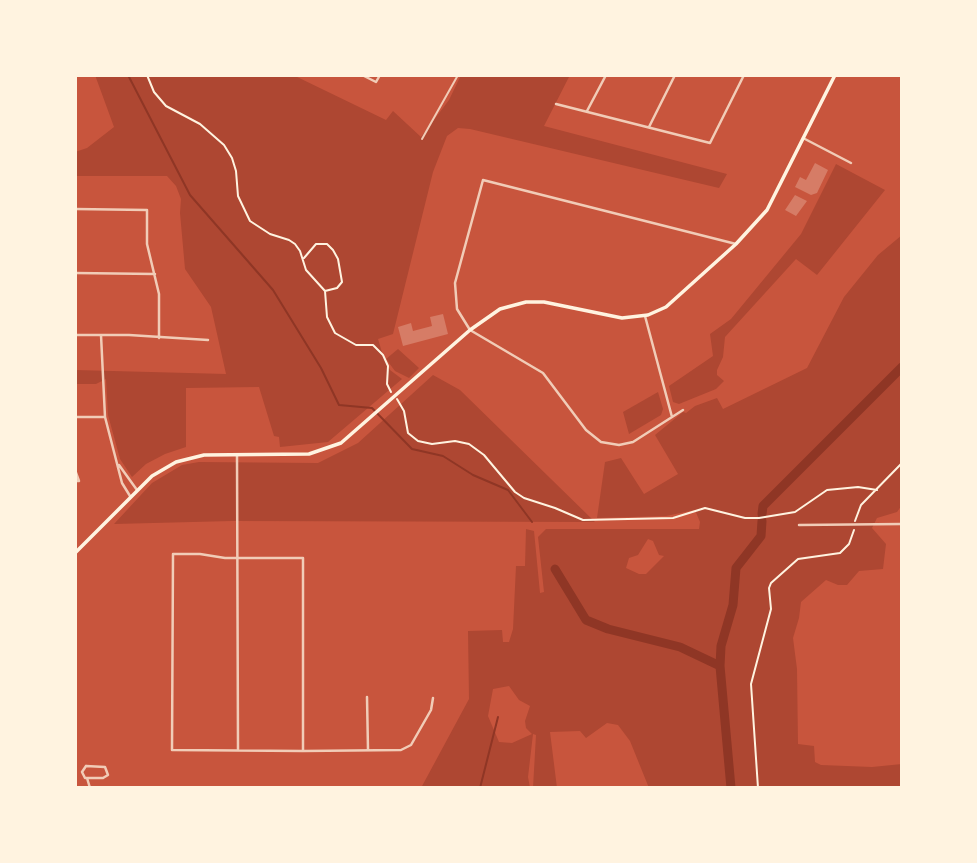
<!DOCTYPE html>
<html>
<head>
<meta charset="utf-8">
<style>
	body { margin:0 }
	#map { position:relative; width:977px; height:863px; overflow:hidden; background:#c8553d; font-family:Jost,sans-serif }
	canvas { display:block }
	.frame { position:absolute; inset:0; border:77px solid #fff3e0; pointer-events:none }
</style>
</head>
<body>
<div id="map">
<canvas width="977" height="863"></canvas>
<div class="frame"></div>
</div>
<script>
const ctx = document.querySelector('canvas').getContext('2d');
ctx.lineJoin = 'round';
function fill(path, color) {
  ctx.fillStyle = color;
  ctx.fill(path, 'evenodd');
}
function toPath(rows) {
  const path = new Path2D();
  for (const r of rows) {
    path.moveTo(r[0], r[1]);
    for (let i = 2; i < r.length; i += 2) path.lineTo(r[i], r[i + 1]);
  }
  return path;
}
function stroke(path, color, width, dash) {
  ctx.strokeStyle = color;
  ctx.lineWidth = width;
  ctx.lineCap = dash ? 'butt' : 'round';
  ctx.setLineDash(dash || []);
  ctx.stroke(path);
}
fill(toPath([
	[95,75,293,75,386,120,393,111,421,137,449,100,461,75,570,75,544,126,727,174,719,188,470,129,458,128,447,136,433,172,393,334,378,339,384,359,390,370,402,379,328,442,280,447,279,437,274,436,259,387,186,388,186,447,165,454,146,464,132,477,120,459,108,415,106,379,96,384,75,384,75,370,226,374,211,307,185,269,180,213,181,199,176,186,167,176,75,176,75,152,87,148,114,127],
	[836,164,885,190,817,275,796,259,725,337,723,357,717,370,717,375,724,381,716,389,679,404,673,402,669,386,713,356,710,334,731,319,801,234],
	[902,235,902,505,897,512,877,518,872,528,886,544,883,569,859,571,847,585,838,585,826,580,801,602,799,618,793,638,797,669,798,744,814,746,815,762,821,765,872,767,902,764,902,788,649,788,630,741,618,725,607,723,586,738,580,731,550,732,557,788,533,788,536,735,533,734,528,777,530,788,421,788,469,699,468,631,502,630,503,642,509,642,513,629,516,566,525,566,526,529,534,531,540,593,544,592,538,537,546,529,699,529,700,522,695,510,666,516,597,518,605,462,621,458,644,494,678,474,655,435,683,412,686,413,695,406,717,398,723,409,807,368,844,297,878,255],
	[648,539,653,541,659,555,664,556,646,574,639,574,626,568,629,558,638,555],
	[509,686,519,700,530,706,525,721,526,728,532,734,512,743,499,742,488,716,493,689],
	[398,349,419,368,409,378,395,371,386,359],
	[433,375,460,390,595,522,232,521,114,524,152,483,182,465,199,462,318,463,358,443],
	[658,392,663,409,661,415,629,434,623,412]
]), '#ae4732');
stroke(toPath([
	[128,75,190,195,273,290,321,368,339,405,372,408,412,449,443,456,473,475,508,490,532,522],
	[480,788,498,717]
]), '#8f3625', 2);
stroke(toPath([
	[762,514,763,506,902,367],
	[555,569,586,620,608,629,680,647,720,666],
	[731,788,720,666,721,646,733,605,736,568,761,536,762,521]
]), '#8f3625', 9);
fill(toPath([
	[815,163,828,170,817,193,811,195,795,187,800,177,806,180],
	[795,195,807,201,796,216,785,210],
	[443,314,448,334,403,346,398,327,411,323,413,331,432,326,430,317]
]), '#d67c66');
stroke(toPath([
	[147,75,154,92,166,106,200,124,224,145,232,158,236,171,238,196,250,221,270,234,289,240,295,244,300,251,306,270,325,291,327,317,335,333,356,345,373,345,383,355,388,366,387,384,391,392],
	[304,258,316,244,327,244,333,250,338,259,342,282,337,288,325,291],
	[397,399,404,411,408,433,418,441,432,444,455,441,469,444,484,455,515,492,524,498,555,508,583,520,673,518,705,508,745,518,759,518,795,512,827,490,858,487,877,490],
	[855,521,861,505,902,463],
	[758,788,751,684,771,609,769,588,771,583,798,559,840,553,849,544,854,530]
]), '#fff3e0', 2);
stroke(toPath([
	[422,139,458,75]
]), '#f1ccb7', 2);
stroke(toPath([
	[362,75,376,82,380,75],
	[556,104,710,143,744,75],
	[587,111,606,75],
	[649,127,675,75],
	[803,138,851,163],
	[75,209,147,210,147,244,159,294,159,338],
	[75,273,155,274],
	[645,316,672,417],
	[75,335,129,335,208,340],
	[101,335,105,417,122,483,130,496],
	[683,410,633,442,619,445,601,442,586,430,543,373,470,330,457,309,455,283,483,180,736,244],
	[75,417,105,417],
	[237,455,238,749],
	[119,465,137,490],
	[75,470,79,481,75,481],
	[799,525,902,524],
	[367,697,368,750],
	[303,751,303,558,225,558,200,554,173,554,172,750,303,751,401,750,411,745,431,710,433,698],
	[86,766,105,767,108,775,103,778,85,778,82,772,86,766],
	[87,778,90,788]
]), '#f1ccb7', 2.5);
stroke(toPath([
	[75,553,152,476,176,462,204,455,309,454,341,443,470,330,500,309,526,302,544,302,622,318,648,315,666,307,736,244,767,210,835,75]
]), '#fff3e0', 3.5);
</script>
</body>
</html>
